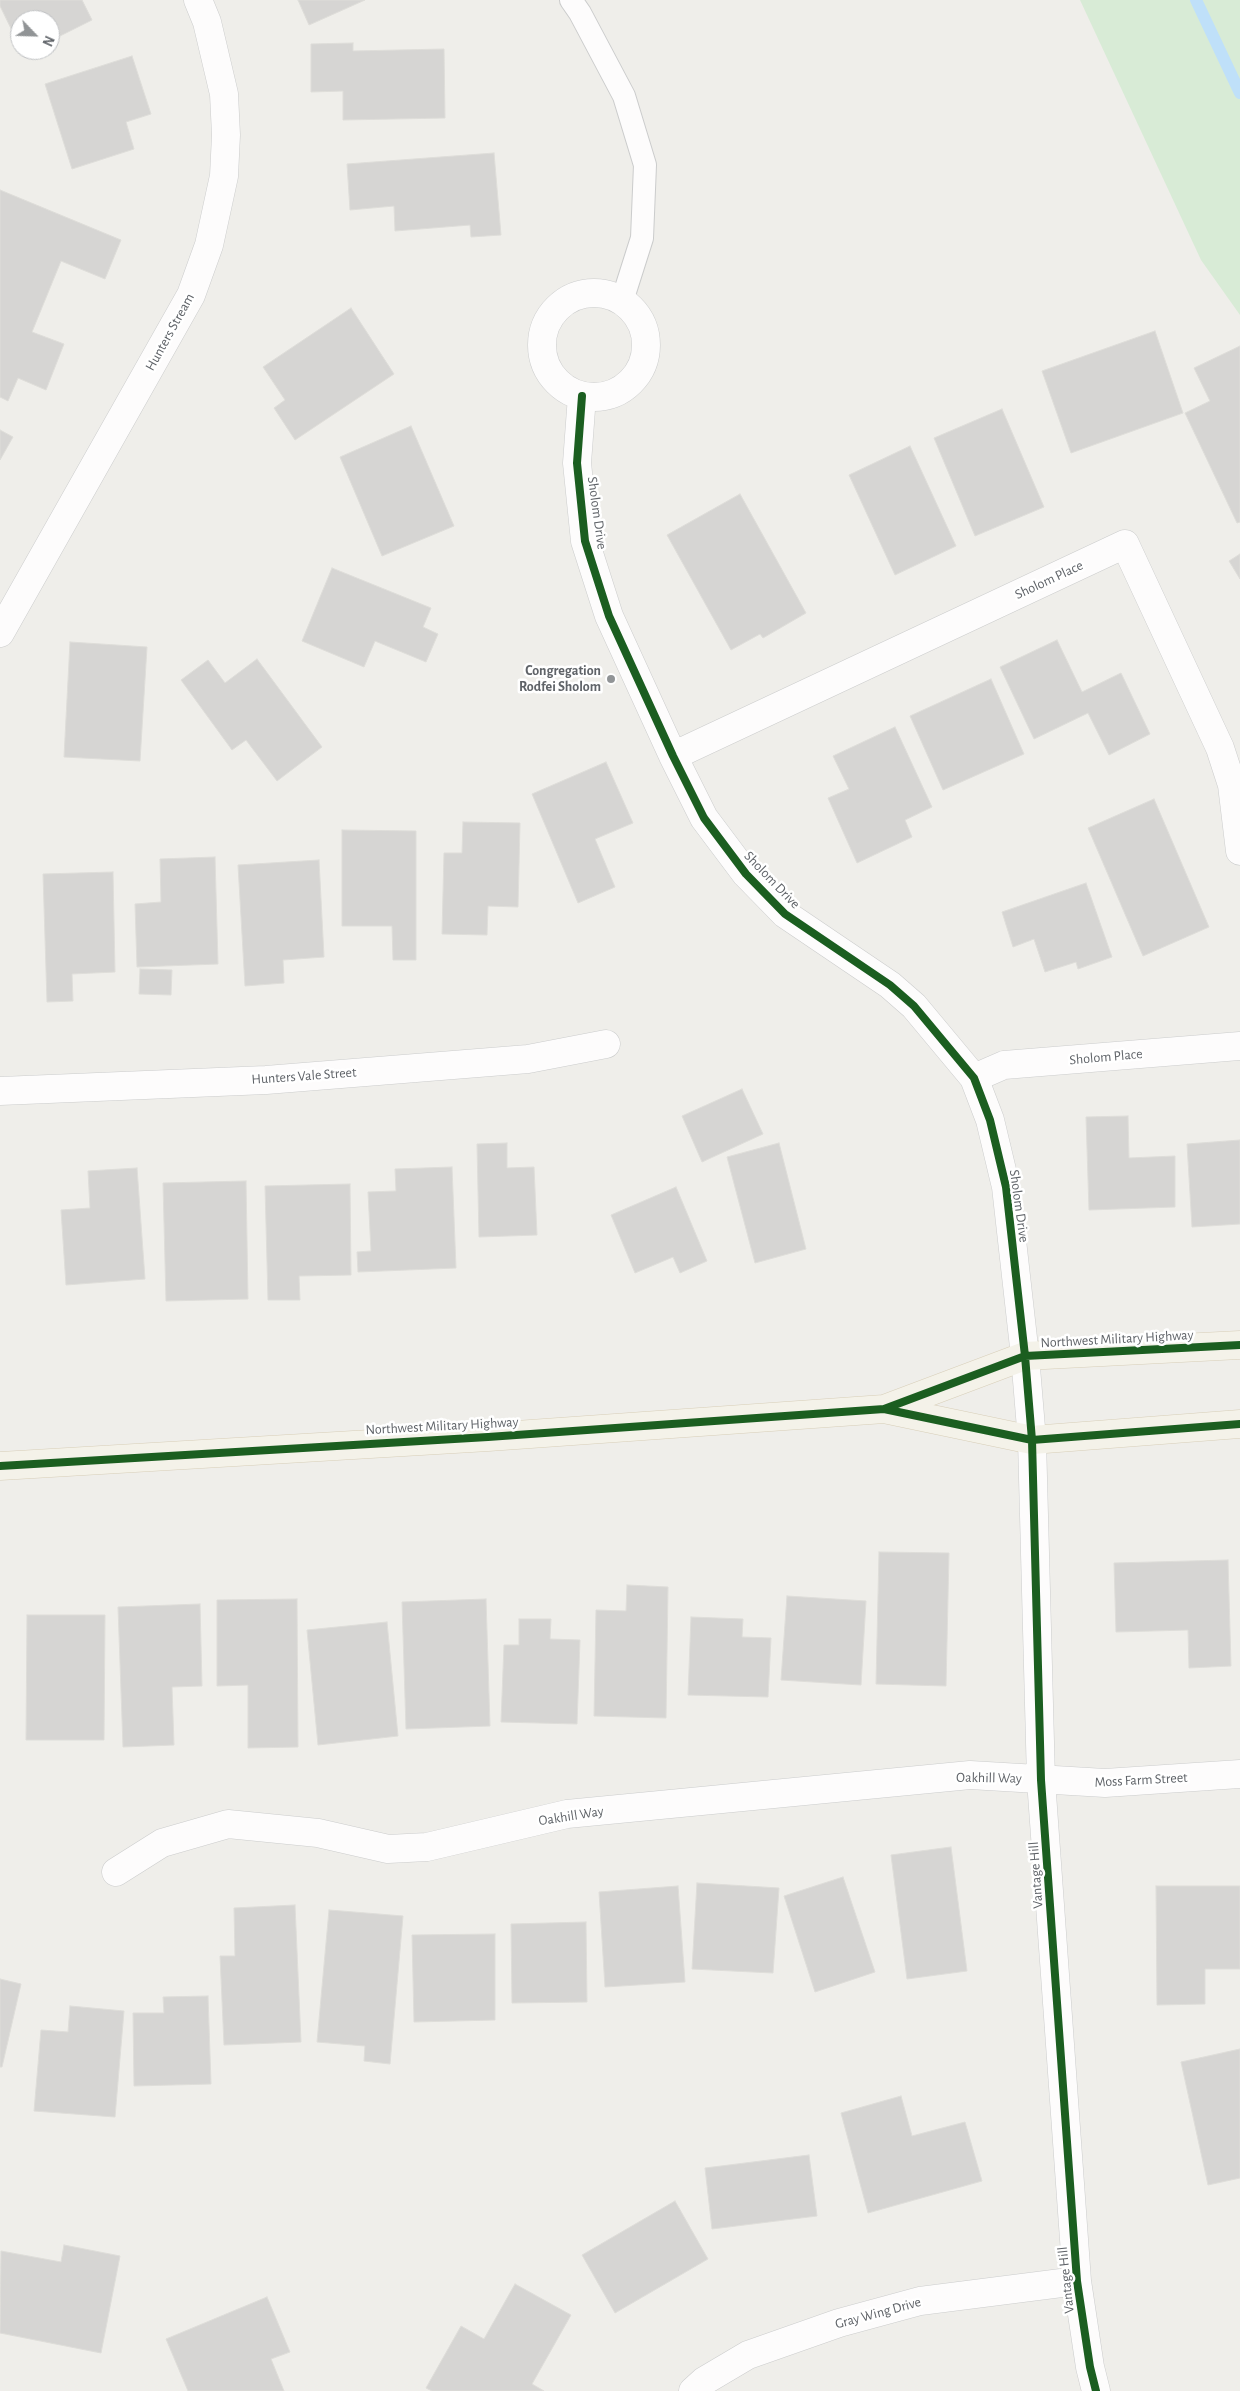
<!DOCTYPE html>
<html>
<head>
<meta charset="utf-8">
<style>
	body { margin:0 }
	#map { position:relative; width:1240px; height:2391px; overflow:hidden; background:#efeeea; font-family:"Alegreya Sans",sans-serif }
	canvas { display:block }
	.north { position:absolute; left:10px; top:10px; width:50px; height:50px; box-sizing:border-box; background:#fff; border:1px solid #bfc1c3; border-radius:50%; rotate:114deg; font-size:14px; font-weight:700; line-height:20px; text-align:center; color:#5f6368 }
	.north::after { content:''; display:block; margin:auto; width:18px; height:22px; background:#919496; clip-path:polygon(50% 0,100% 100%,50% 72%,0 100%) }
</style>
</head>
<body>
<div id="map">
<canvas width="1240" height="2391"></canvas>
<div class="north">N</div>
</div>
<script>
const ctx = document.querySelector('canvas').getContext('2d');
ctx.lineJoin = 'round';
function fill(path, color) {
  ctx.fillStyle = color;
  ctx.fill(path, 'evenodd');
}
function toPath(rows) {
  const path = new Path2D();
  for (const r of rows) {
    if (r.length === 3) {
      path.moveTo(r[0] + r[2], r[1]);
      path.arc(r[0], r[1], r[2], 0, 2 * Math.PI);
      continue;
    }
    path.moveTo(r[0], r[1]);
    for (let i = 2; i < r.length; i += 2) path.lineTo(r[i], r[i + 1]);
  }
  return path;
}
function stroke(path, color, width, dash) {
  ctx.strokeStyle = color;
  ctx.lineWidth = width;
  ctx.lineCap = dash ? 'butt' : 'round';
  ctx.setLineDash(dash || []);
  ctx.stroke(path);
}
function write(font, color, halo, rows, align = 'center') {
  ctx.font = font + ' "Alegreya Sans",sans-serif';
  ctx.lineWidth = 5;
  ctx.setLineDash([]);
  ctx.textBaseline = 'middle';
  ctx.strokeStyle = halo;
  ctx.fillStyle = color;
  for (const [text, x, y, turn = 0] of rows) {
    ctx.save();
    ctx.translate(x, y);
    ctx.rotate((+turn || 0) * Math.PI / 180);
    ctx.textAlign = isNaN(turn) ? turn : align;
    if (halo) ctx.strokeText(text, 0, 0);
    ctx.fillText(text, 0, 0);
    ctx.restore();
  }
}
fill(toPath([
	[1080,0,1240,0,1240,315,1201,260]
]), '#d8ebd6');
stroke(toPath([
	[1196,0,1240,93]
]), '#bfe0f9', 12);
const building = toPath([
	[0,0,82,0,92,20,50,41,50,20,20,20,20,47,0,6,0,0],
	[298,0,365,0,309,25,298,0],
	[353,43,353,51,444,49,445,118,343,120,343,91,311,92,311,44,353,43],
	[132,56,151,114,126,122,134,149,72,169,45,84,132,56],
	[494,153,501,235,471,237,470,225,395,231,394,206,350,210,347,164,494,153],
	[0,190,121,240,105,279,61,261,32,332,64,344,46,390,18,378,8,401,0,397,0,190],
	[351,308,394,374,295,440,274,408,285,400,263,367,351,308],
	[1155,331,1183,413,1071,453,1042,371,1155,331],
	[1240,346,1240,522,1237,523,1185,413,1210,401,1194,368,1240,346],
	[1002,409,1044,507,975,536,934,438,1002,409],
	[411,426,454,526,382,556,340,457,411,426],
	[0,430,13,437,0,460,0,430],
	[910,446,956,546,895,575,849,475,910,446],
	[740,494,806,613,763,638,760,634,731,650,667,535,740,494],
	[1240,554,1240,579,1229,561,1240,554],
	[332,568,431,608,423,627,438,634,426,662,375,641,364,667,302,641,332,568],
	[1057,640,1082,692,1121,673,1150,734,1109,755,1088,713,1034,739,1000,667,1057,640],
	[70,642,147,647,140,761,64,757,70,642],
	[257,659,322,747,277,781,246,740,232,750,181,680,208,660,225,683,257,659],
	[991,679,1024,754,943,790,910,716,991,679],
	[895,727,932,807,905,820,912,837,857,863,828,798,849,789,833,756,895,727],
	[606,762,633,823,595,839,615,887,578,903,532,794,606,762],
	[1154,799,1209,927,1143,956,1088,828,1154,799],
	[463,822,520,823,518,907,488,906,487,935,442,934,444,853,462,853,463,822],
	[342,830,416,831,416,960,393,960,392,926,342,926,342,830],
	[215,857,218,964,137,967,135,904,161,902,160,859,215,857],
	[319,860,324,957,283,960,284,983,245,986,238,865,319,860],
	[113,872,115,972,72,974,73,1001,47,1002,43,874,113,872],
	[1086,883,1112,957,1078,969,1076,962,1045,972,1034,939,1013,947,1002,912,1086,883],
	[140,969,172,970,171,995,139,994,140,969],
	[742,1089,763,1134,702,1162,682,1116,742,1089],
	[1128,1116,1129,1158,1175,1156,1175,1207,1089,1210,1086,1117,1128,1116],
	[1240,1140,1240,1224,1192,1227,1187,1144,1240,1140],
	[507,1143,507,1168,534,1167,537,1235,479,1237,477,1144,507,1143],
	[779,1143,806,1249,755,1263,727,1157,779,1143],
	[452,1167,456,1268,358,1272,357,1252,371,1251,368,1192,396,1191,395,1169,452,1167],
	[137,1168,145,1279,66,1285,61,1210,90,1208,88,1171,137,1168],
	[246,1181,248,1299,166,1301,163,1183,246,1181],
	[350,1184,351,1275,299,1276,300,1300,268,1300,265,1186,350,1184],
	[676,1187,707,1261,680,1273,673,1257,635,1273,611,1215,676,1187],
	[879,1552,949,1553,946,1686,876,1684,879,1552],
	[1228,1560,1231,1666,1189,1668,1188,1630,1116,1632,1114,1563,1228,1560],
	[627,1585,668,1587,666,1718,594,1716,596,1610,626,1611,627,1585],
	[787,1596,866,1601,861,1685,781,1680,787,1596],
	[297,1599,298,1747,248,1748,248,1685,217,1686,217,1600,297,1599],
	[486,1599,490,1726,406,1729,402,1602,486,1599],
	[200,1604,202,1686,172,1687,174,1745,123,1747,118,1607,200,1604],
	[27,1615,105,1615,104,1740,26,1740,27,1615],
	[691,1617,743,1619,742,1637,771,1638,768,1697,688,1695,691,1617],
	[519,1619,551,1619,550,1639,580,1640,577,1724,501,1722,504,1645,519,1645,519,1619],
	[387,1622,398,1736,318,1745,307,1630,387,1622],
	[951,1847,967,1971,907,1979,891,1855,951,1847],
	[843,1877,875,1972,815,1992,784,1896,843,1877],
	[697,1883,779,1888,773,1973,692,1969,697,1883],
	[678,1886,685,1982,605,1987,599,1892,678,1886],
	[1156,1886,1240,1886,1240,1969,1205,1969,1205,2004,1157,2005,1156,1886],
	[295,1905,301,2042,224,2045,220,1956,235,1956,234,1908,295,1905],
	[329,1910,403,1916,390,2064,364,2061,365,2046,317,2042,329,1910],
	[586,1922,587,2002,512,2003,511,1924,586,1922],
	[495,1934,495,2020,414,2022,412,1935,495,1934],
	[0,1979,21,1984,2,2067,0,2067,0,1979],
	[208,1996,211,2084,134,2086,133,2013,164,2013,163,1997,208,1996],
	[70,2006,124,2011,115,2117,34,2111,41,2030,68,2032,70,2006],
	[1240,2049,1240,2178,1208,2185,1181,2062,1240,2049],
	[901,2096,912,2136,965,2122,982,2181,868,2213,841,2113,901,2096],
	[809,2155,817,2216,712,2229,705,2168,809,2155],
	[675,2201,708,2259,615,2313,582,2255,675,2201],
	[64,2245,120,2256,101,2353,0,2333,1,2251,61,2262,64,2245],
	[515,2284,571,2315,532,2384,544,2391,432,2391,426,2388,461,2326,484,2339,515,2284],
	[267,2297,290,2352,271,2359,284,2391,188,2391,166,2339,267,2297]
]);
fill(building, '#d6d5d3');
stroke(building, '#deddd9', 1);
const service = toPath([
	[571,0,580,13,624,96,645,165,642,238,622,301]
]);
const minor = toPath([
	[594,345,52],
	[582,396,577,463,585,541,609,616,673,756,704,818,746,874,785,914,890,985,914,1006,974,1078,990,1120,1006,1187,1025,1356,1032,1440,1041,1780,1077,2281,1090,2367,1096,2391],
	[0,633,191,295,209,245,224,176,226,135,224,94,207,22,198,0],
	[673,756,1125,544,1220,748,1232,785,1240,851],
	[974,1078,1004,1065,1240,1046],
	[0,1091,266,1080,528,1059,606,1044],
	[116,1872,162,1843,228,1824,318,1833,388,1849,427,1847,567,1814,970,1775,1105,1783,1240,1774],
	[693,2391,704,2381,748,2355,839,2323,920,2301,1077,2281]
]);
const primary = toPath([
	[884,1409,1025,1356,1240,1345],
	[0,1466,488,1437,884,1409,1032,1440,1240,1424]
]);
stroke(service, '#cbcccc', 24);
stroke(minor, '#cbcccc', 29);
stroke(primary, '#d7ceb8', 29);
stroke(service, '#fdfcfc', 22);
stroke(minor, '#fdfcfc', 28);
stroke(primary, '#f4f2e9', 28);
stroke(toPath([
	[582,396,577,463,585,541,609,616,673,756,704,818,746,874,785,914,890,985,914,1006,974,1078,990,1120,1006,1187,1025,1356,1032,1440,1041,1780,1077,2281,1090,2367,1096,2391],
	[884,1409,1025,1356,1240,1345],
	[0,1466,488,1437,884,1409,1032,1440,1240,1424]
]), '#1b5e20', 8);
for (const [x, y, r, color] of [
	[611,679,5,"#919496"]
]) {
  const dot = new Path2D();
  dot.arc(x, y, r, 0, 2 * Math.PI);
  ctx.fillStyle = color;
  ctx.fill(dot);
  stroke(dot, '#fff', 2);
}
write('14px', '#5f6368', '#fff', [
	["Hunters Stream",170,332,-61],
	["Sholom Drive",597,513,82],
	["Sholom Place",1049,580,-25],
	["Sholom Drive",772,880,46],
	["Sholom Place",1106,1057,-5],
	["Hunters Vale Street",304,1076,-4],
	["Sholom Drive",1019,1206,82],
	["Northwest Military Highway",1117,1339,-3],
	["Northwest Military Highway",442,1426,-3],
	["Oakhill Way",989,1778,1],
	["Moss Farm Street",1141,1780,-3],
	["Oakhill Way",571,1816,-9],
	["Vantage Hill",1036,1875,-94],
	["Vantage Hill",1066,2280,-96],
	["Gray Wing Drive",878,2313,-15]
]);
write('bold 14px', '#5f6368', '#fff', [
	["Congregation",601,671],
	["Rodfei Sholom",601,687]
], 'right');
</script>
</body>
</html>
